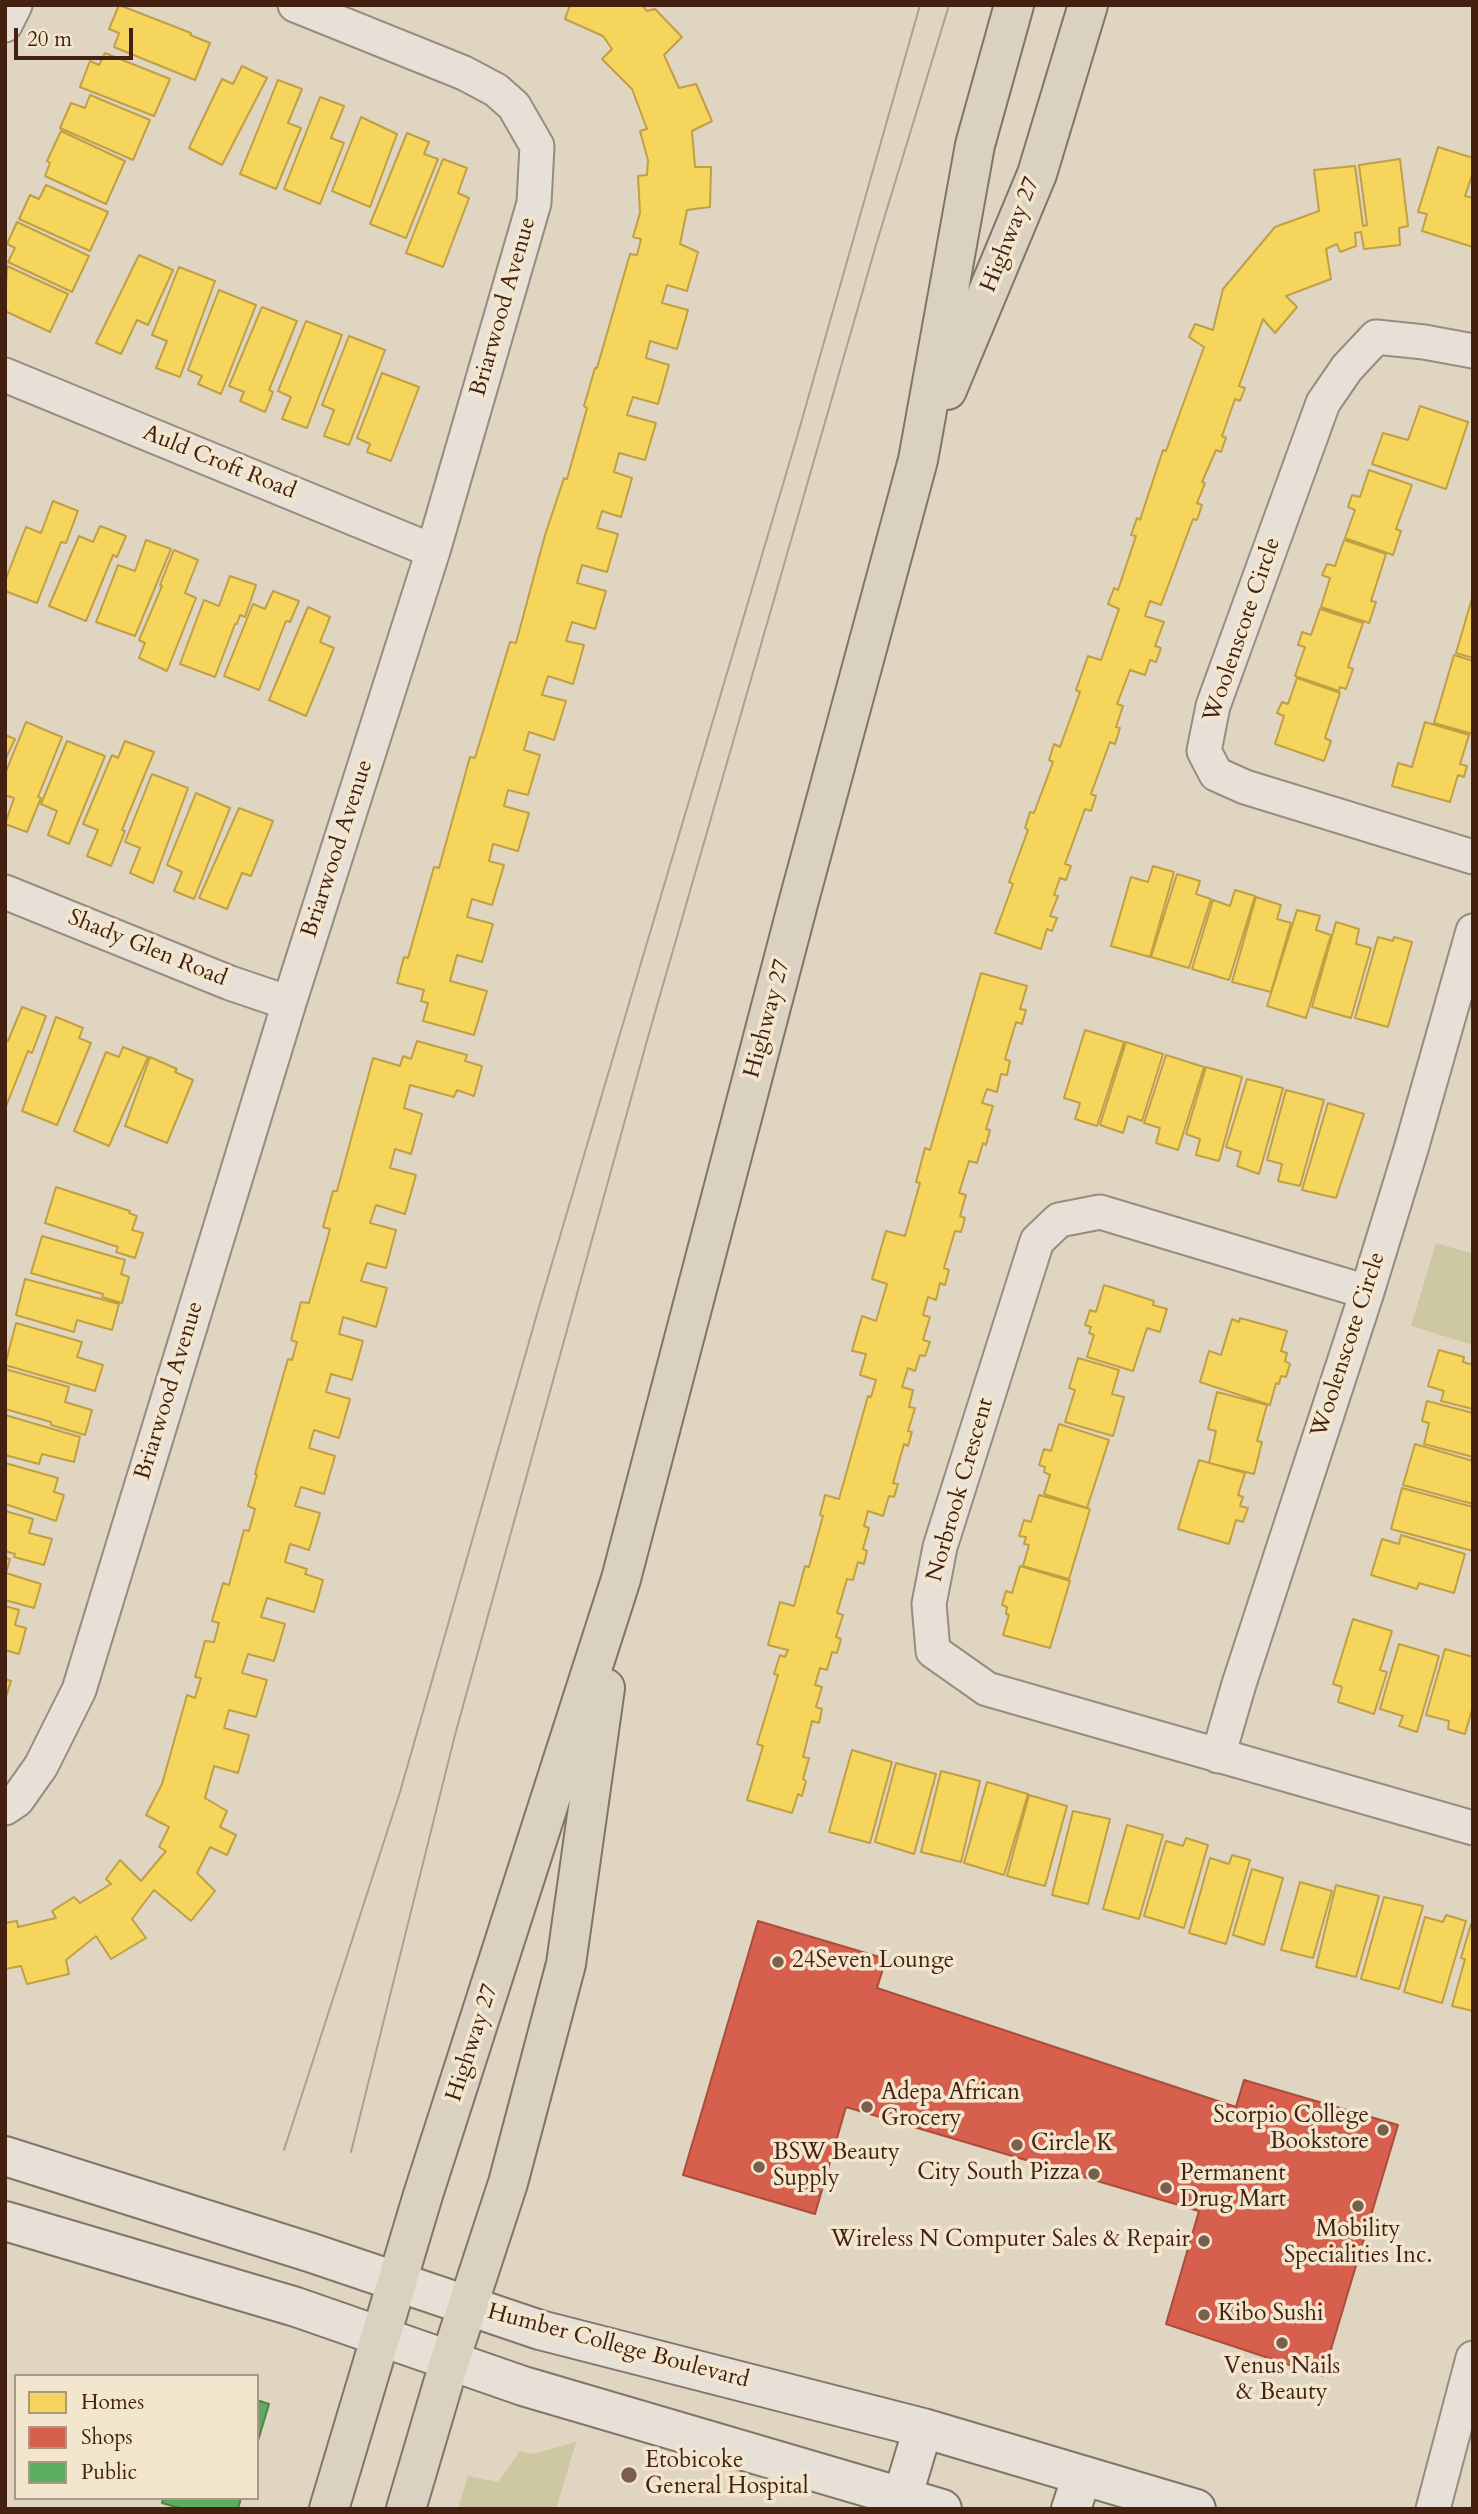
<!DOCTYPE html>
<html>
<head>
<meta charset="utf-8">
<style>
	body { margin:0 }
	#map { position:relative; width:1478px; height:2514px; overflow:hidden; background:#dfd5c0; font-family:Cardo,serif }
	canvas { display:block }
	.frame { position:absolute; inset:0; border:7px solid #43200f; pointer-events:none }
	.legend { position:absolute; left:14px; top:2374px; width:245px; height:126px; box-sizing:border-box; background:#f3e6ce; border:2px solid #ad9782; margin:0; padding:9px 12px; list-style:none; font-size:21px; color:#43200f }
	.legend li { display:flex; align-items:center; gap:14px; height:35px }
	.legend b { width:35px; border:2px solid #ad9782 }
	.scale { position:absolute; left:14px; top:28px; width:119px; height:32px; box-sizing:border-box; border:4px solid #43200f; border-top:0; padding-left:9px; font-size:21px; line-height:24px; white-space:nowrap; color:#43200f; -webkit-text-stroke:5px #f3e6ce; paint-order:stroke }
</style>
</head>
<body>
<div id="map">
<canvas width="1478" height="2514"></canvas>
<div class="frame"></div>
<ul class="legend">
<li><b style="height:19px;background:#f6d55c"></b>Homes</li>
<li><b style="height:19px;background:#d6604d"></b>Shops</li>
<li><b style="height:19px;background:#5aae61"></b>Public</li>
</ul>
<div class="scale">20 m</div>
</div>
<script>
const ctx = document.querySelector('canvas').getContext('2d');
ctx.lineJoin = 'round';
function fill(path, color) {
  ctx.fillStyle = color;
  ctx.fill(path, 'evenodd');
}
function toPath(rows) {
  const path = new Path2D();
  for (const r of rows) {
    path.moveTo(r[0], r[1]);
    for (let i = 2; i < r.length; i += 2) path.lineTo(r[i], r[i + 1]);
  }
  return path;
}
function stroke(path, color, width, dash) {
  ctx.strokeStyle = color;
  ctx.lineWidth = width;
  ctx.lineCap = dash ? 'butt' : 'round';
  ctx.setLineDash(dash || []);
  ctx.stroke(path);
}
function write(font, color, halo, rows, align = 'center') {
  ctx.font = font + ' Cardo,serif';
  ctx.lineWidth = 7;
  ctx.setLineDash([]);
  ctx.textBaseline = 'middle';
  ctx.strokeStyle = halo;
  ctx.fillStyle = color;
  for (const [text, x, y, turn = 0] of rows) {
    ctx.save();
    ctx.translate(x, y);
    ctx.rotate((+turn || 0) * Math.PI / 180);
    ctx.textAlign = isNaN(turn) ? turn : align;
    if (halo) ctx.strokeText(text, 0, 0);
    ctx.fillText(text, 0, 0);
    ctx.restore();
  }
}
fill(toPath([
	[1436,1243,1473,1254,1473,1345,1411,1326],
	[576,2442,556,2509,458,2509,468,2476,498,2482,520,2451,533,2454]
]), '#cdc8a1');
const homes = toPath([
	[119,5,191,33,190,35,210,43,195,80,114,47,119,33,109,29,119,5],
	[570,5,642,5,647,11,655,9,682,37,664,55,679,88,696,84,712,121,692,131,695,167,711,167,710,207,687,210,680,244,698,252,687,291,667,285,662,303,688,310,677,349,650,341,646,358,669,365,658,404,633,397,627,415,656,423,645,460,619,453,614,472,632,478,621,517,602,511,597,528,618,534,607,572,582,565,577,583,606,591,595,629,572,622,566,641,584,645,573,684,548,676,542,695,566,701,554,740,529,732,524,750,540,755,528,795,508,790,504,806,529,813,518,851,493,844,489,861,504,865,492,905,472,899,467,917,493,924,482,962,457,955,450,981,487,991,474,1035,423,1021,428,1003,421,1001,424,990,397,983,404,957,408,958,434,867,439,868,470,757,475,758,510,642,516,643,545,535,564,478,567,479,587,408,584,406,595,368,597,368,630,254,637,255,641,239,633,237,640,213,638,176,647,175,648,160,640,131,647,129,632,89,602,59,612,49,603,36,565,19,570,5],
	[105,53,170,79,154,116,80,87,90,61,99,65,105,53],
	[242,66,267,78,222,165,189,148,222,79,233,84,242,66],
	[278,80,302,89,288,123,301,128,276,189,240,174,278,80],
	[90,95,150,120,133,160,60,128,71,103,85,108,90,95],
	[320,97,344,106,331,138,344,143,320,204,284,189,320,97],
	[361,117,397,134,370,207,332,191,361,117],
	[61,131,125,161,106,204,45,176,50,163,47,161,61,131],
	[407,133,429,142,424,154,438,159,406,238,370,224,407,133],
	[1438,147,1473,158,1473,172,1465,196,1473,198,1473,247,1422,231,1427,214,1418,212,1438,147],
	[443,159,467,168,458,193,469,198,443,267,406,253,443,159],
	[1400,159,1408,226,1399,228,1400,245,1364,249,1361,232,1355,233,1356,246,1340,252,1337,244,1326,249,1331,279,1286,296,1297,307,1275,333,1263,319,1239,386,1245,388,1240,401,1235,399,1222,436,1226,438,1221,452,1216,450,1202,482,1205,483,1197,503,1202,505,1197,520,1193,519,1161,605,1150,601,1145,616,1164,622,1155,646,1161,648,1156,662,1150,660,1145,675,1130,670,1117,704,1123,706,1116,727,1120,728,1115,744,1110,742,1091,794,1096,796,1091,811,1085,809,1065,864,1071,866,1066,880,1060,878,1054,895,1058,896,1050,916,1057,918,1052,931,1047,929,1041,949,995,933,1013,884,1009,882,1028,830,1025,828,1030,812,1034,813,1053,762,1049,760,1054,744,1060,747,1080,692,1076,690,1088,656,1101,660,1119,609,1108,604,1114,588,1118,590,1136,536,1131,535,1137,518,1140,520,1163,450,1166,451,1204,347,1189,337,1195,324,1213,330,1223,289,1275,227,1319,211,1314,170,1355,166,1363,226,1367,225,1359,165,1400,159],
	[46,185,108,212,90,251,19,219,30,195,39,199,46,185],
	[17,222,89,256,72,292,8,262,15,248,7,244,17,222],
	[139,255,173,270,148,325,137,320,121,354,96,343,139,255],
	[7,266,68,294,50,332,5,311,7,266],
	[179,267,215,281,180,377,156,368,167,341,152,335,179,267],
	[219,290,256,305,221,394,198,384,202,376,188,370,219,290],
	[262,307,297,321,269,390,273,392,265,412,240,401,244,392,229,386,262,307],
	[306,321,342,335,307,428,282,419,291,397,278,391,306,321],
	[349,336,385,350,349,445,324,436,334,410,322,405,349,336],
	[382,373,419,387,391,461,367,452,370,444,357,438,382,373],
	[1420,406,1468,422,1446,489,1372,464,1383,433,1408,440,1420,406],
	[1369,470,1412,485,1396,529,1401,531,1393,555,1345,538,1355,510,1348,507,1352,495,1360,497,1369,470],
	[53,501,78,511,66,543,61,542,37,603,5,591,5,581,26,527,41,533,53,501],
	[100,526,126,536,117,557,113,555,86,621,49,606,79,536,93,542,100,526],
	[146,540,171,549,135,636,96,622,118,565,135,571,146,540],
	[1344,540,1386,554,1371,601,1376,602,1369,623,1321,607,1330,578,1322,575,1327,564,1335,566,1344,540],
	[174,550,198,560,185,593,196,598,167,671,139,658,145,643,139,640,162,586,160,585,174,550],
	[230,576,256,585,245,617,240,615,237,624,235,624,215,677,180,664,204,600,219,606,230,576],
	[273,591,299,601,290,622,286,621,259,690,224,676,253,604,265,609,273,591],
	[1473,595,1473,658,1456,653,1473,595],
	[308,607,330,617,320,642,334,648,306,716,269,700,308,607],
	[1320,609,1363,623,1348,667,1353,669,1346,689,1340,687,1339,691,1295,676,1305,647,1298,645,1302,632,1311,635,1320,609],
	[1454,655,1473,661,1473,734,1434,723,1454,655],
	[1297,678,1340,693,1325,738,1331,741,1324,761,1275,744,1284,716,1277,713,1282,702,1288,704,1297,678],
	[26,722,62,737,38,797,41,798,27,832,5,824,14,798,5,795,5,774,26,722],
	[1425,722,1469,735,1460,764,1467,766,1464,777,1458,775,1450,802,1392,786,1398,763,1412,767,1425,722],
	[5,735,15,739,5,760,5,735],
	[67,741,105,756,69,844,48,835,57,811,41,804,67,741],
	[125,741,154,752,122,830,125,831,111,866,87,856,98,830,83,824,112,755,118,758,125,741],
	[152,774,188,788,153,883,130,873,140,848,125,842,152,774],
	[196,793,230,808,194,899,174,891,182,872,167,865,196,793],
	[239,808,273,821,251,876,242,873,227,909,199,898,239,808],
	[1153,866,1174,872,1150,957,1111,946,1131,877,1148,882,1153,866],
	[1177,874,1200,881,1196,894,1211,899,1189,968,1151,957,1177,874],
	[1235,890,1255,896,1229,980,1192,969,1213,900,1230,906,1235,890],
	[1256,897,1281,905,1277,919,1291,923,1271,992,1232,982,1256,897],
	[1297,910,1320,916,1316,930,1331,935,1306,1018,1267,1006,1297,910],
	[1336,922,1359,929,1356,944,1371,948,1351,1018,1312,1007,1336,922],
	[1378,937,1393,941,1394,937,1412,942,1388,1027,1355,1018,1378,937],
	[981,973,1027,986,1020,1009,1026,1010,1022,1024,1016,1022,1005,1059,1010,1061,1007,1075,1001,1074,997,1092,987,1089,982,1103,993,1106,986,1129,990,1130,986,1145,983,1143,977,1163,969,1161,959,1193,966,1195,960,1216,965,1218,961,1232,955,1231,944,1268,949,1270,945,1285,940,1283,936,1300,928,1297,923,1315,930,1317,923,1340,930,1342,925,1356,920,1355,915,1371,908,1368,902,1387,913,1390,909,1407,915,1408,908,1431,912,1432,908,1446,904,1444,893,1483,898,1484,894,1497,889,1496,883,1516,868,1511,864,1526,869,1528,863,1549,867,1551,864,1564,858,1562,853,1580,847,1579,837,1613,843,1615,836,1637,841,1639,837,1653,832,1652,827,1670,820,1668,815,1685,822,1687,816,1707,822,1709,819,1723,812,1721,803,1757,809,1758,803,1779,806,1781,802,1796,798,1794,792,1813,747,1800,763,1746,757,1744,778,1675,774,1674,780,1655,785,1657,788,1650,768,1645,780,1602,794,1606,805,1566,809,1567,823,1516,820,1515,825,1495,839,1499,868,1396,871,1397,876,1380,860,1375,866,1354,852,1351,862,1316,876,1321,887,1284,872,1279,886,1231,905,1236,920,1183,916,1182,925,1148,930,1150,981,973],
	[22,1007,46,1016,32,1053,28,1051,5,1109,5,1040,8,1041,22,1007],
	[56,1017,83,1028,79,1038,91,1043,57,1125,22,1111,56,1017],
	[1085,1030,1124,1042,1097,1126,1075,1119,1080,1103,1064,1098,1085,1030],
	[417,1041,467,1055,465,1061,482,1066,474,1096,457,1090,454,1097,410,1085,404,1108,422,1114,411,1154,395,1149,390,1168,416,1175,405,1214,376,1205,370,1223,396,1230,386,1268,367,1263,361,1281,387,1288,376,1327,343,1317,339,1334,363,1341,352,1380,331,1374,326,1392,350,1399,339,1438,314,1430,309,1448,335,1456,324,1494,301,1487,295,1506,320,1513,309,1550,290,1544,285,1562,307,1569,305,1574,323,1580,314,1612,267,1598,261,1617,285,1624,274,1661,248,1654,242,1673,267,1680,256,1717,229,1710,224,1728,249,1735,238,1773,214,1766,205,1798,227,1811,220,1827,236,1835,227,1855,210,1847,197,1873,215,1891,191,1921,154,1890,132,1919,146,1938,111,1959,96,1936,66,1960,69,1974,27,1984,21,1966,5,1969,5,1923,17,1921,18,1927,56,1918,52,1911,74,1897,80,1903,111,1884,106,1879,120,1860,141,1881,166,1851,159,1847,169,1827,146,1815,162,1784,187,1695,195,1698,201,1678,195,1677,205,1641,214,1642,219,1623,212,1621,223,1583,229,1585,244,1530,249,1531,255,1509,248,1506,257,1475,255,1474,288,1359,292,1360,297,1342,291,1340,301,1302,309,1303,330,1229,323,1227,333,1191,337,1191,373,1058,400,1066,403,1056,411,1059,417,1041],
	[1126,1042,1163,1054,1142,1121,1128,1116,1123,1133,1100,1125,1126,1042],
	[123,1047,148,1057,109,1146,74,1131,106,1052,119,1057,123,1047],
	[1166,1055,1204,1067,1178,1150,1156,1143,1160,1128,1144,1123,1166,1055],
	[150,1057,177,1069,175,1072,193,1080,167,1143,125,1126,150,1057],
	[1206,1067,1242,1077,1219,1161,1196,1155,1200,1139,1186,1134,1206,1067],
	[1247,1079,1283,1088,1259,1174,1237,1166,1241,1152,1226,1147,1247,1079],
	[1286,1090,1324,1100,1300,1186,1278,1181,1282,1164,1267,1160,1286,1090],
	[1328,1103,1364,1114,1336,1198,1302,1190,1328,1103],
	[56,1187,130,1211,129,1213,137,1216,132,1230,143,1233,135,1258,116,1252,118,1247,45,1223,56,1187],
	[42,1236,125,1260,121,1274,129,1277,122,1303,102,1297,103,1294,31,1273,42,1236],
	[25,1279,119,1304,112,1330,77,1320,74,1332,16,1315,25,1279],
	[1104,1285,1154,1301,1153,1305,1167,1309,1160,1332,1147,1328,1133,1371,1087,1357,1094,1335,1089,1333,1091,1327,1085,1325,1090,1310,1096,1312,1104,1285],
	[1240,1318,1287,1331,1281,1351,1287,1353,1285,1361,1290,1364,1286,1377,1281,1376,1279,1384,1276,1383,1270,1405,1200,1382,1209,1351,1221,1355,1232,1319,1239,1322,1240,1318],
	[16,1323,82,1342,77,1357,103,1365,95,1391,5,1365,16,1323],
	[1439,1350,1464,1357,1463,1362,1473,1365,1473,1409,1441,1401,1444,1391,1428,1386,1439,1350],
	[1078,1358,1119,1370,1112,1394,1124,1397,1113,1436,1065,1422,1075,1390,1069,1388,1078,1358],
	[5,1369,69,1387,65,1402,92,1410,85,1435,51,1425,51,1422,5,1409,5,1369],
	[1217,1392,1267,1405,1257,1441,1262,1442,1254,1474,1209,1463,1216,1431,1208,1429,1217,1392],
	[1427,1401,1473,1413,1473,1457,1424,1444,1429,1423,1422,1421,1427,1401],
	[5,1415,80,1437,74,1462,42,1454,39,1464,5,1455,5,1415],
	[1059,1424,1109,1440,1087,1508,1044,1494,1050,1475,1044,1472,1045,1467,1039,1465,1044,1449,1051,1451,1059,1424],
	[1415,1444,1473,1461,1473,1504,1403,1485,1415,1444],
	[1199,1460,1245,1473,1238,1495,1243,1497,1240,1506,1248,1508,1243,1522,1236,1520,1229,1544,1178,1529,1199,1460],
	[5,1463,58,1478,54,1492,64,1495,56,1521,5,1504,5,1463],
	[1402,1488,1473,1507,1473,1551,1391,1529,1402,1488],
	[1039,1495,1090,1509,1069,1579,1023,1566,1029,1545,1024,1544,1026,1537,1019,1536,1024,1520,1031,1522,1039,1495],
	[5,1511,33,1519,29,1533,52,1539,44,1565,14,1557,15,1554,5,1551,5,1511],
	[1401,1535,1465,1554,1454,1593,1419,1583,1417,1589,1371,1575,1382,1539,1399,1544,1401,1535],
	[5,1558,10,1559,6,1573,41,1584,34,1608,5,1600,5,1558],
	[1020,1566,1070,1581,1050,1648,1003,1635,1009,1615,1006,1614,1007,1607,1002,1605,1006,1591,1012,1593,1020,1566],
	[5,1606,19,1610,15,1625,26,1628,19,1654,5,1650,5,1606],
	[1353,1619,1392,1631,1380,1670,1387,1672,1374,1714,1338,1702,1342,1687,1333,1684,1353,1619],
	[1399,1644,1439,1656,1417,1732,1399,1726,1403,1716,1380,1709,1399,1644],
	[1445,1649,1473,1657,1473,1706,1465,1734,1448,1729,1449,1721,1426,1715,1445,1649],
	[5,1679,11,1681,5,1700,5,1679],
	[852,1750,892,1762,870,1843,829,1832,852,1750],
	[896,1763,936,1774,914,1854,875,1842,896,1763],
	[941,1771,980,1781,961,1862,921,1852,941,1771],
	[987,1782,1028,1794,1004,1875,964,1863,987,1782],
	[1029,1795,1067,1806,1045,1886,1007,1876,1029,1795],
	[1073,1811,1110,1819,1088,1904,1052,1895,1073,1811],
	[1127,1825,1163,1835,1139,1919,1103,1909,1127,1825],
	[1186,1838,1208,1845,1184,1928,1144,1916,1166,1841,1183,1846,1186,1838],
	[1232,1855,1250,1860,1226,1944,1189,1933,1210,1858,1229,1864,1232,1855],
	[1252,1869,1283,1878,1264,1945,1233,1935,1252,1869],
	[1300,1882,1332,1891,1313,1958,1281,1950,1300,1882],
	[1336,1885,1379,1896,1356,1977,1316,1967,1336,1885],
	[1384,1897,1423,1906,1399,1989,1361,1979,1384,1897],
	[1446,1915,1466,1921,1442,2003,1404,1992,1425,1917,1443,1922,1446,1915],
	[1471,1924,1473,1924,1473,2011,1452,2006,1465,1959,1461,1958,1471,1924]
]);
fill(homes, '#f6d55c');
stroke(homes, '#c09f45', 2);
const shops = toPath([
	[758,1921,886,1959,877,1988,1236,2107,1244,2080,1398,2125,1323,2376,1166,2324,1199,2211,846,2107,815,2214,683,2175,758,1921]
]);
fill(shops, '#d6604d');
stroke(shops, '#aa4d3a', 2);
const public = toPath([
	[257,2400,269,2404,257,2444,257,2400],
	[163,2498,241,2498,238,2509,183,2509,162,2503,163,2498]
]);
fill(public, '#5aae61');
stroke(public, '#538348', 2);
const street = toPath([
	[5,25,15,5],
	[1473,351,1424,342,1376,337,1347,368,1323,403,1213,706,1204,751,1216,774,1245,787,1473,857],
	[5,375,433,551],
	[5,892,230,983,289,1003],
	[1367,1292,1100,1212,1059,1220,1037,1241,940,1547,929,1604,933,1651,987,1689,1473,1828],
	[1218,1756,1239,1684,1367,1292,1411,1149,1473,931],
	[5,1808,17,1800,41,1766,79,1690,289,1003,433,551,534,203,537,146,514,106,496,90,464,73,295,5],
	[1433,2509,1473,2358]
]);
const secondary = toPath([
	[5,2156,312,2253,540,2330,923,2428,1196,2509],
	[5,2221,296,2307,523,2386,942,2509],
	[902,2498,923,2428],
	[1071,2509,1082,2476]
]);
const primary = toPath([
	[947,390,1037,174,1088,5],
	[329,2509,423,2195,621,1579,799,900,918,460,975,145,1014,5],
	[406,2509,450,2360,508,2183,566,1964,605,1688]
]);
stroke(street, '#978c7f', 37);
stroke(secondary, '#807568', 42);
stroke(primary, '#807568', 42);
stroke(street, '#e6e0d6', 33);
stroke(secondary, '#e6e0d6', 38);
stroke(primary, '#dad1c1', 38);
stroke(toPath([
	[284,2150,400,1792,539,1307,797,437,920,5],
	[351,2152,455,1735,648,1037,876,245,949,5]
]), '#a9a097', 2);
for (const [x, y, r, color] of [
	[778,1962,7,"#7a5f4d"],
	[867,2107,7,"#7a5f4d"],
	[1383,2130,7,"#7a5f4d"],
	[1017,2145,7,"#7a5f4d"],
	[759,2167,7,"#7a5f4d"],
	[1094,2174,7,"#7a5f4d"],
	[1166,2188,7,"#7a5f4d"],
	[1358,2206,7,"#7a5f4d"],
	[1204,2241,7,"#7a5f4d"],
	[1204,2315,7,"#7a5f4d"],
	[1282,2343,7,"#7a5f4d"],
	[629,2475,9,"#7a5f4d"]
]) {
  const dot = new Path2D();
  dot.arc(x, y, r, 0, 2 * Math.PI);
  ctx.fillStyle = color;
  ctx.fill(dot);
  stroke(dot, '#f3e6ce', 2.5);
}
write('23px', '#43200f', '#f3e6ce', [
	["Highway 27",1011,235,-68],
	["Briarwood Avenue",504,307,-74],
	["Auld Croft Road",219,463,22],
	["Woolenscote Circle",1243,630,-71],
	["Briarwood Avenue",338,849,-72],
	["Shady Glen Road",147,949,22],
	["Highway 27",768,1019,-75],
	["Woolenscote Circle",1349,1345,-72],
	["Briarwood Avenue",170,1391,-73],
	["Norbrook Crescent",961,1490,-74],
	["Highway 27",473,2043,-72],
	["Humber College Boulevard",618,2347,15]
]);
write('23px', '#43200f', '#f3e6ce', [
	["24Seven Lounge",792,1962],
	["Adepa African",881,2094],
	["Grocery",881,2120],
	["Scorpio College",1369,2117,"right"],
	["Bookstore",1369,2143,"right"],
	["Circle K",1031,2145],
	["BSW Beauty",773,2154],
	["Supply",773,2180],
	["City South Pizza",1080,2174,"right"],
	["Permanent",1180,2175],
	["Drug Mart",1180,2201],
	["Mobility",1358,2231,"center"],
	["Specialities Inc.",1358,2257,"center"],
	["Wireless N Computer Sales & Repair",1190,2241,"right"],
	["Kibo Sushi",1218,2315],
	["Venus Nails",1282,2368,"center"],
	["& Beauty",1282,2394,"center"],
	["Etobicoke",645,2462],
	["General Hospital",645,2488]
], 'left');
</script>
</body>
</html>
